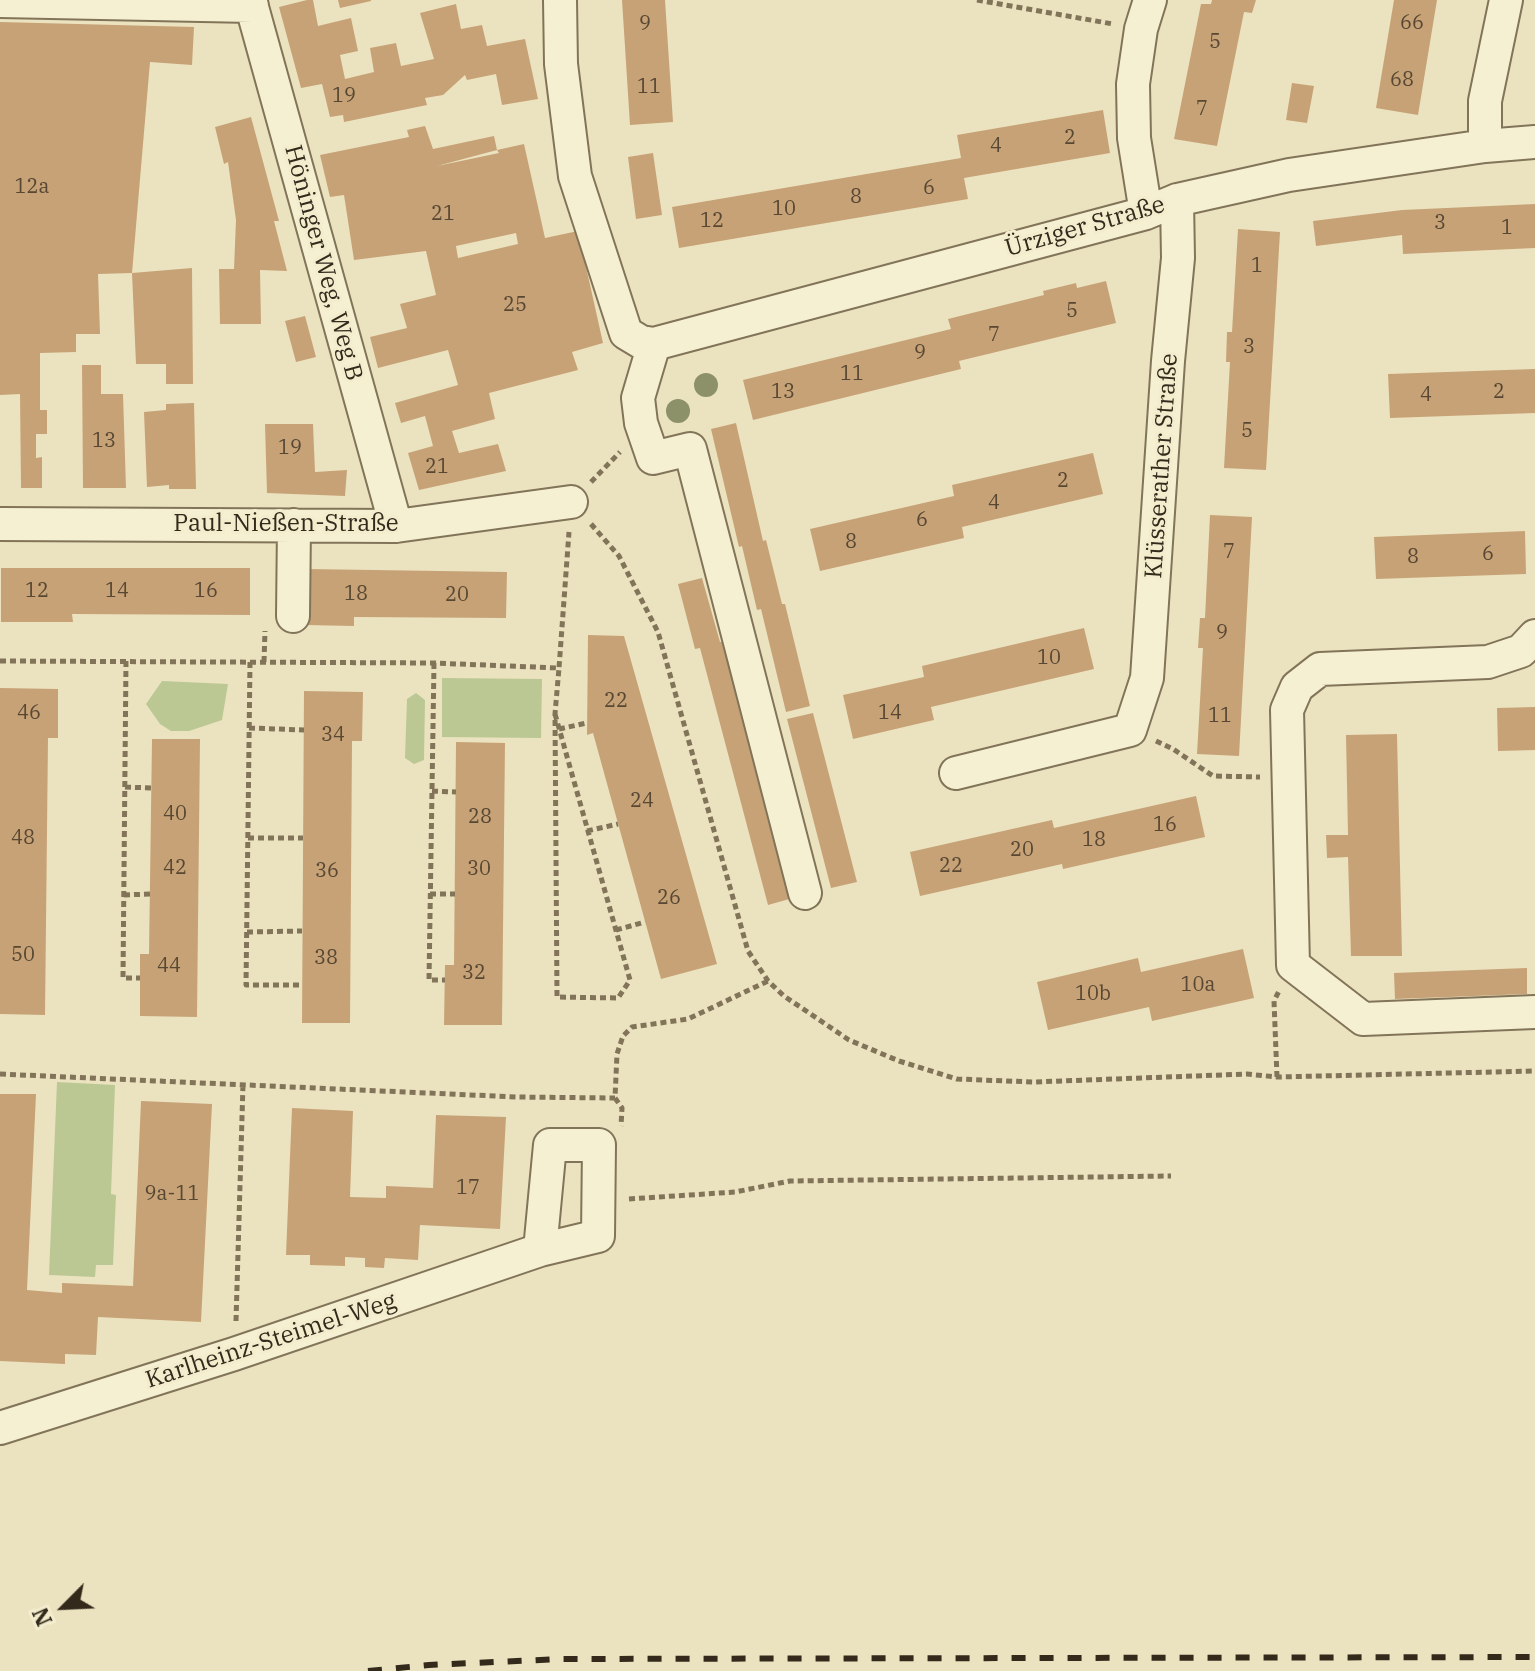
<!DOCTYPE html>
<html>
<head>
<meta charset="utf-8">
<style>
	body { margin:0 }
	#map { position:relative; width:1535px; height:1671px; overflow:hidden; background:#ebe3bf; font-family:"IBM Plex Serif",serif }
	canvas { display:block }
	.north { position:absolute; left:24px; top:1567px; width:80px; height:80px; -webkit-text-stroke:6px #f3edce; paint-order:stroke; rotate:246deg; font-size:22px; font-weight:700; line-height:32px; text-align:center; color:#332a1c }
	.north::after { content:''; display:block; margin:auto; width:28px; height:36px; background:#332a1c; clip-path:polygon(50% 0,100% 100%,50% 72%,0 100%) }
</style>
</head>
<body>
<div id="map">
<canvas width="1535" height="1671"></canvas>
<div class="north">N</div>
</div>
<script>
const ctx = document.querySelector('canvas').getContext('2d');
ctx.lineJoin = 'round';
function fill(path, color) {
  ctx.fillStyle = color;
  ctx.fill(path, 'evenodd');
}
function toPath(rows) {
  const path = new Path2D();
  for (const r of rows) {
    path.moveTo(r[0], r[1]);
    for (let i = 2; i < r.length; i += 2) path.lineTo(r[i], r[i + 1]);
  }
  return path;
}
function stroke(path, color, width, dash) {
  ctx.strokeStyle = color;
  ctx.lineWidth = width;
  ctx.lineCap = dash ? 'butt' : 'round';
  ctx.setLineDash(dash || []);
  ctx.stroke(path);
}
function write(font, color, halo, rows, align = 'center') {
  ctx.font = font + ' "IBM Plex Serif",serif';
  ctx.lineWidth = 6;
  ctx.setLineDash([]);
  ctx.textBaseline = 'middle';
  ctx.strokeStyle = halo;
  ctx.fillStyle = color;
  for (const [text, x, y, turn = 0] of rows) {
    ctx.save();
    ctx.translate(x, y);
    ctx.rotate((+turn || 0) * Math.PI / 180);
    ctx.textAlign = isNaN(turn) ? turn : align;
    if (halo) ctx.strokeText(text, 0, 0);
    ctx.fillText(text, 0, 0);
    ctx.restore();
  }
}
fill(toPath([
	[442,678,542,679,541,738,442,737],
	[162,681,228,684,222,720,189,731,171,731,160,724,146,704],
	[416,693,425,700,424,760,414,764,405,758,407,699],
	[57,1082,115,1085,111,1194,116,1195,113,1265,96,1265,95,1277,49,1275]
]), '#bbc894');
fill(toPath([
	[307,0,313,0,318,26,351,18,358,51,340,55,345,79,374,72,370,48,396,43,401,66,434,59,420,13,456,4,461,29,482,25,487,46,525,39,538,99,502,105,496,74,467,80,465,75,443,95,425,98,427,105,344,122,343,115,330,117,322,84,301,88,279,7],
	[338,0,371,0,371,1,340,8],
	[622,0,665,0,673,122,630,125],
	[1212,0,1256,0,1252,13,1244,12,1217,146,1174,139,1201,4,1211,4],
	[1394,0,1437,0,1418,115,1376,108],
	[0,22,194,27,192,65,150,62,132,273,98,274,100,334,76,334,76,352,40,353,40,410,47,410,47,434,36,434,36,458,42,457,42,488,21,488,20,394,0,395],
	[1292,83,1314,86,1307,123,1286,120],
	[1103,110,1110,153,964,178,968,199,679,248,672,207,961,158,957,135],
	[251,117,279,221,274,221,287,271,260,270,261,324,220,324,219,269,234,269,236,220,228,162,224,164,215,127],
	[425,126,433,149,494,136,497,150,437,166,499,153,497,150,524,144,545,238,578,231,603,343,572,352,578,370,489,393,495,419,452,431,459,453,498,444,506,471,419,490,408,453,433,446,425,416,401,423,395,403,458,385,448,350,378,368,370,337,407,328,400,304,436,295,426,251,354,260,344,195,330,197,320,155,409,137,407,130],
	[516,233,518,244,458,258,456,246],
	[653,153,662,215,636,219,628,157],
	[1535,204,1535,248,1403,254,1402,235,1316,246,1313,221,1402,210],
	[1238,229,1280,232,1266,470,1224,468,1230,362,1226,362,1227,332,1232,332],
	[192,268,193,384,166,384,166,364,136,364,132,273],
	[1106,281,1116,323,959,361,961,369,753,420,743,380,951,329,948,319,1044,295,1043,291,1076,283,1077,288],
	[305,316,316,357,296,362,285,321],
	[82,365,101,365,101,394,123,394,126,488,83,488],
	[1535,369,1535,413,1390,418,1388,374],
	[194,403,196,489,169,489,169,485,147,487,144,412,166,410,166,404],
	[736,423,763,541,766,540,782,604,785,604,810,706,786,712,761,609,757,610,742,546,739,547,711,429],
	[265,424,313,424,315,472,347,470,345,496,267,493],
	[1093,453,1103,494,962,527,964,538,820,571,810,529,954,496,952,485],
	[1210,515,1252,517,1239,756,1197,754,1203,648,1198,648,1200,618,1205,618],
	[1525,531,1526,574,1376,579,1374,537],
	[1,568,250,568,250,615,72,614,73,622,1,622],
	[306,569,507,572,506,618,354,617,354,626,305,625],
	[702,578,720,642,724,641,793,898,768,905,700,648,695,649,678,584],
	[1084,628,1094,669,931,707,934,720,853,739,843,695,924,677,922,666],
	[588,635,624,636,717,964,661,979,593,733,587,735],
	[0,688,58,689,58,738,48,738,45,1015,0,1014],
	[304,691,363,692,362,741,352,741,350,1023,302,1023],
	[1535,707,1535,750,1498,751,1497,708],
	[813,713,857,882,831,888,787,719],
	[1397,734,1402,956,1351,956,1348,857,1327,858,1326,835,1348,835,1346,735],
	[152,739,200,739,197,1017,140,1016,140,954,149,954],
	[456,742,505,743,502,1025,444,1025,445,965,454,965],
	[1196,796,1205,837,1063,869,1062,864,920,896,910,852,1052,820,1054,828],
	[1243,949,1254,998,1152,1021,1149,1007,1048,1030,1037,982,1138,958,1141,972],
	[1527,968,1527,994,1395,999,1394,973],
	[0,1094,36,1094,27,1290,62,1293,62,1283,133,1286,141,1101,212,1104,201,1322,98,1317,96,1355,65,1354,65,1364,0,1361],
	[292,1108,353,1111,350,1197,386,1198,386,1186,433,1188,436,1115,506,1117,500,1229,420,1225,418,1260,385,1258,384,1268,365,1267,365,1258,345,1257,345,1266,310,1265,310,1255,286,1255]
]), '#c7a277');
const minor = toPath([
	[250,0,396,526],
	[560,0,561,64,575,176,626,333,641,342,654,344,1146,213,1177,200,1289,175,1485,146,1535,142],
	[0,1,252,6],
	[1485,146,1485,101,1506,0],
	[1146,213,1134,138,1133,84,1141,29,1150,0],
	[654,344,638,398,641,423,653,458,690,449,805,893],
	[0,524,396,526,571,502],
	[293,616,294,525],
	[1535,636,1521,651,1488,662,1320,669,1297,687,1287,710,1293,965,1363,1019,1535,1012],
	[956,773,1130,730,1147,678,1168,361,1178,258,1177,200],
	[0,1428,234,1354,540,1250,598,1236,599,1145,550,1145,540,1250]
]);
stroke(minor, '#827459', 36);
stroke(toPath([
	[977,0,1113,24],
	[591,482,620,452],
	[591,524,619,556,658,632,748,951,768,981,784,996,849,1040,899,1061,957,1079,1033,1082,1247,1074,1277,1077,1535,1071],
	[0,661,434,663,559,668,569,532],
	[126,661,123,978,140,978],
	[250,662,246,985,302,985],
	[264,662,265,631],
	[434,663,429,980,445,980],
	[555,714,630,980,618,998,557,997,555,714,559,668],
	[249,728,304,730],
	[559,729,587,723],
	[1156,741,1173,749,1213,776,1260,777],
	[125,787,151,788],
	[432,791,456,792],
	[587,831,618,824],
	[248,838,303,838],
	[430,894,455,894],
	[124,895,150,894],
	[616,930,645,922],
	[247,932,302,931],
	[0,1074,517,1097,615,1098,617,1054,623,1036,632,1027,688,1019,768,981],
	[1277,1077,1274,1001,1279,991],
	[615,1098,622,1108,621,1126],
	[629,1199,735,1192,790,1181,1171,1176],
	[236,1321,243,1084]
]), '#827459', 5, [6, 4]);
stroke(minor, '#f6f0d2', 32);
stroke(toPath([
	[368,1671,429,1665,562,1659,1535,1657]
]), '#332a1c', 6, [14, 14]);
ctx.fillStyle = '#8c916a';
for (const [x, y] of [
	[706,385],
	[678,411]
]) {
  ctx.beginPath();
  ctx.arc(x, y, 12, 0, 2 * Math.PI);
  ctx.fill();
}
write('20px', '#584833', null, [
	["66",1412,23],
	["9",645,24],
	["5",1215,42],
	["68",1402,80],
	["11",649,87],
	["19",344,96],
	["7",1202,109],
	["2",1070,138],
	["4",996,146],
	["12a",32,187],
	["6",929,188],
	["8",856,197],
	["10",784,209],
	["21",443,214],
	["12",712,221],
	["3",1440,223],
	["1",1507,228],
	["1",1257,266],
	["25",515,305],
	["5",1072,311],
	["7",994,335],
	["3",1249,347],
	["9",920,353],
	["11",852,374],
	["13",783,392],
	["2",1499,392],
	["4",1426,395],
	["5",1247,431],
	["13",104,441],
	["19",290,448],
	["21",437,467],
	["2",1063,481],
	["4",994,503],
	["6",922,520],
	["8",851,542],
	["7",1229,552],
	["6",1488,554],
	["8",1413,557],
	["12",37,591],
	["14",117,591],
	["16",206,591],
	["18",356,594],
	["20",457,595],
	["9",1222,633],
	["10",1049,658],
	["22",616,701],
	["46",29,713],
	["14",890,713],
	["11",1220,716],
	["34",333,735],
	["24",642,801],
	["40",175,814],
	["28",480,817],
	["16",1165,825],
	["48",23,838],
	["18",1094,840],
	["20",1022,850],
	["22",951,866],
	["42",175,868],
	["30",479,869],
	["36",327,871],
	["26",669,898],
	["50",23,955],
	["38",326,958],
	["44",169,966],
	["32",474,973],
	["10a",1198,985],
	["10b",1093,994],
	["17",468,1188],
	["9a-11",172,1194]
]);
write('24px', '#332a1c', '#f3edce', [
	["Ürziger Straße",1085,227,-16],
	["Höninger Weg, Weg B",323,263,75],
	["Klüsserather Straße",1162,466,-86],
	["Paul-Nießen-Straße",286,524],
	["Karlheinz-Steimel-Weg",271,1341,-18]
]);
</script>
</body>
</html>
